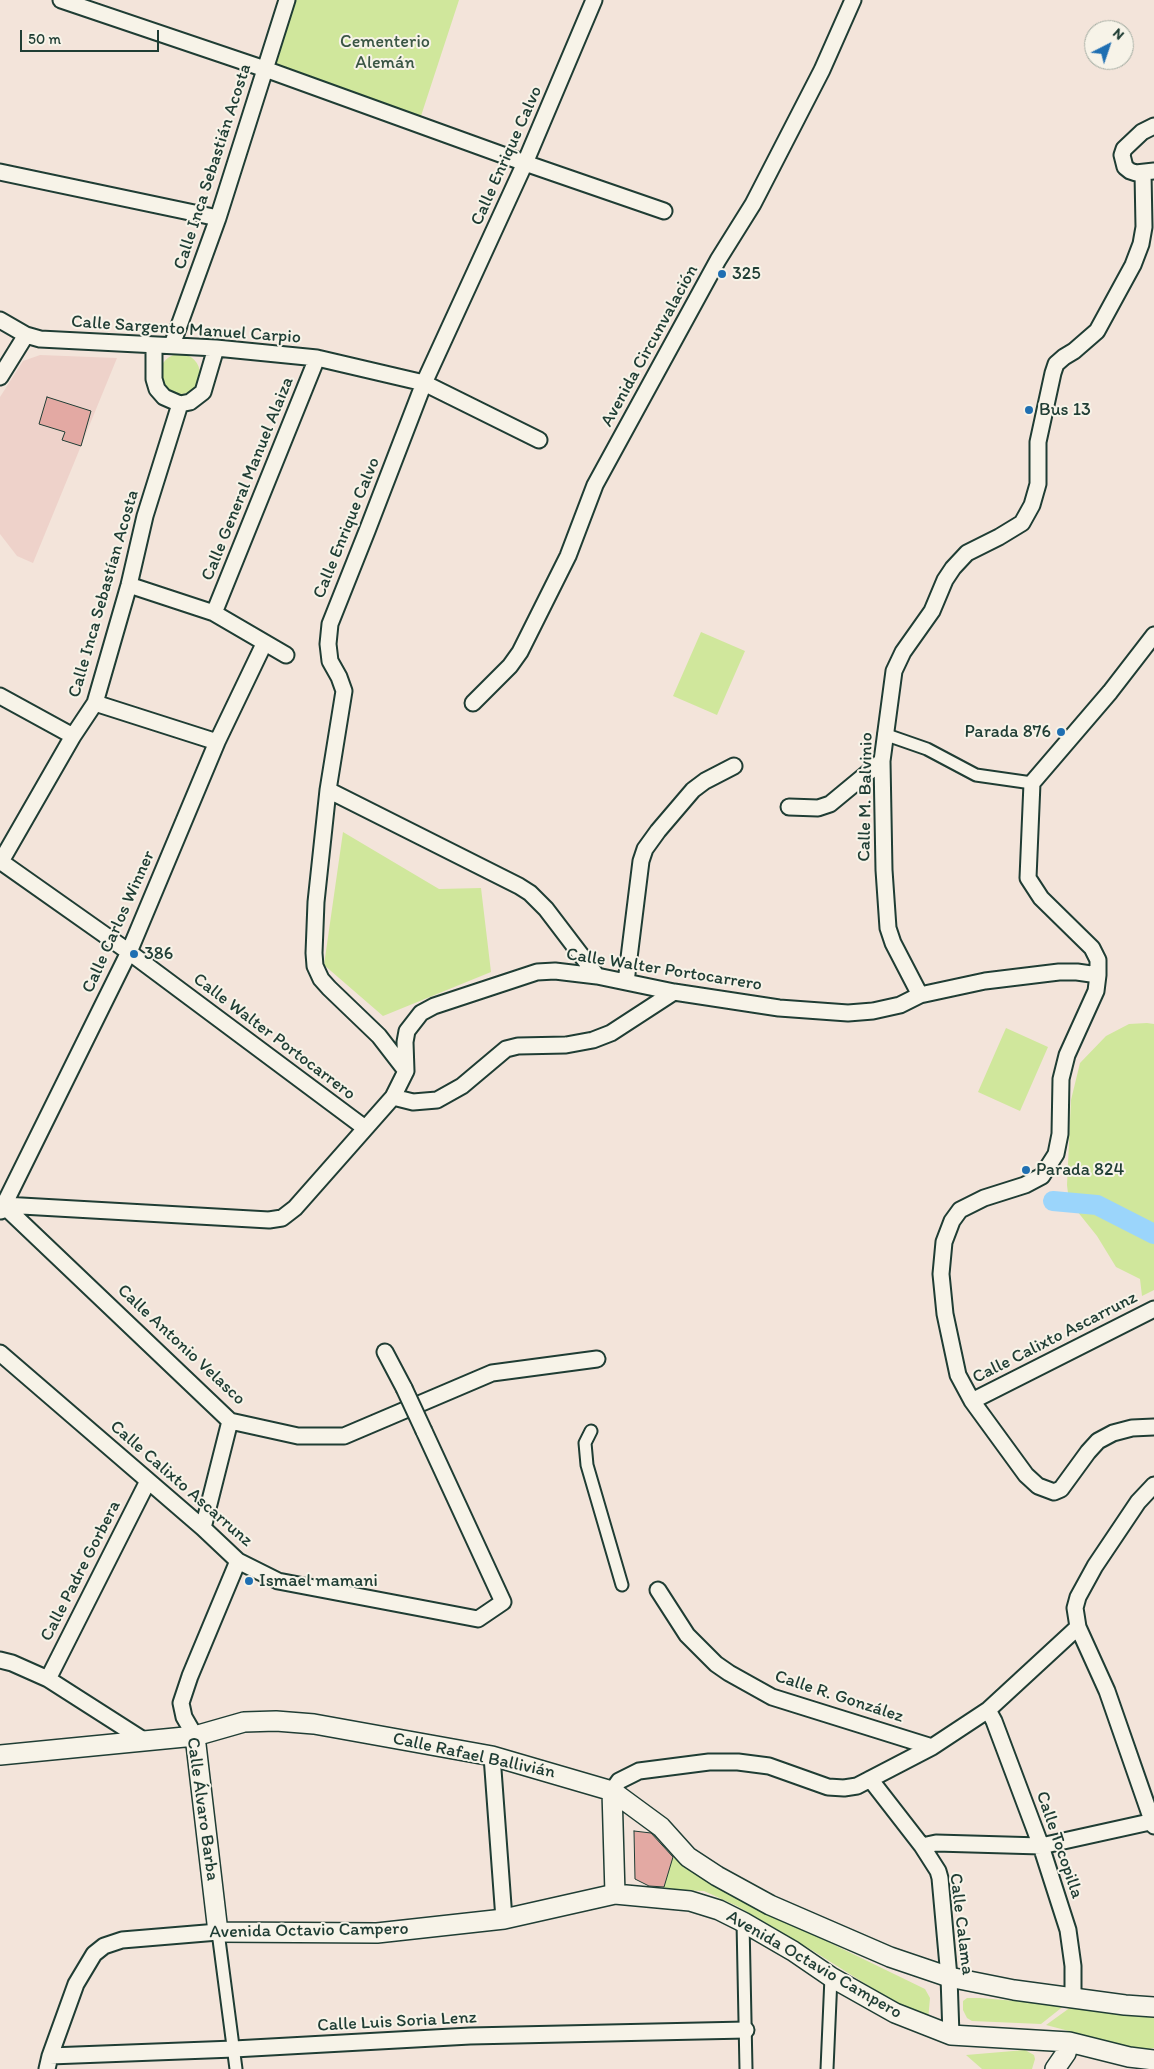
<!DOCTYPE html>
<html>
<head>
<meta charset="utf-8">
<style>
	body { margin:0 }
	#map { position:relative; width:1154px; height:2069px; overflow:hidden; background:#f3e4da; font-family:Itim,sans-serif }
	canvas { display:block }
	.north { position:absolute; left:1084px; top:20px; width:50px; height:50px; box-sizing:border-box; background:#f7f3e8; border:1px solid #a1aaa0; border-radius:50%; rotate:41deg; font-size:14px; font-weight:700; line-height:20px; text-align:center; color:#1f3d34 }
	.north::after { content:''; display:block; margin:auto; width:18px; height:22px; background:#1f6fb2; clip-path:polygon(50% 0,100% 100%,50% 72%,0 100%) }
	.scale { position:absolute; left:20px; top:30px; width:139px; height:22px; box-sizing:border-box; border:2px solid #1f3d34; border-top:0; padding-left:6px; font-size:15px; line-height:18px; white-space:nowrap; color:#1f3d34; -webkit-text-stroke:4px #f7f3e8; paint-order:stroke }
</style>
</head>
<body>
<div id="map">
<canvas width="1154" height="2069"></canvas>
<div class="north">N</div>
<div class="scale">50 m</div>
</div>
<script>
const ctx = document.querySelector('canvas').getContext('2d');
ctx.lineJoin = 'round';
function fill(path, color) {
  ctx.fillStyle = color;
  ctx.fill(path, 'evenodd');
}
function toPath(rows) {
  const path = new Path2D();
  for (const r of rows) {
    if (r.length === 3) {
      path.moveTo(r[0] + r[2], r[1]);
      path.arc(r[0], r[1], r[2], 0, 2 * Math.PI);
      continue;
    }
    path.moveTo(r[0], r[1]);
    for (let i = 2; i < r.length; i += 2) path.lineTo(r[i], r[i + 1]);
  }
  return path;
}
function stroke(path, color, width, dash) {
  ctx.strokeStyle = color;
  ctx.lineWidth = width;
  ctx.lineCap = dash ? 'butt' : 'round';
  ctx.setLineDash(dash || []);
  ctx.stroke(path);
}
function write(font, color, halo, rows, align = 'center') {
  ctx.font = font + ' Itim,sans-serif';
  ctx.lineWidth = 4;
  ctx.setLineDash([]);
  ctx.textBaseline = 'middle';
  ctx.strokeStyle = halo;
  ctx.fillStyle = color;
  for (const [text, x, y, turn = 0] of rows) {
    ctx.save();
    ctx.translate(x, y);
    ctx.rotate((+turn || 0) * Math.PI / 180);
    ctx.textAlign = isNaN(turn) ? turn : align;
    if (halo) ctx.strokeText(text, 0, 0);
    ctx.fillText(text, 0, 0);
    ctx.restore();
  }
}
fill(toPath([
	[40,355,117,358,33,563,17,556,0,534,0,397,23,361]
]), '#eed2ca');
fill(toPath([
	[294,0,459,0,420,119,272,69],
	[180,374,20],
	[701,632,745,651,717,715,673,696],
	[343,832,439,889,481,888,491,972,383,1016,324,965],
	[1147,1023,1154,1024,1154,1290,1142,1296,1140,1279,1116,1267,1097,1236,1069,1201,1067,1185,1071,1100,1080,1063,1106,1036,1129,1024],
	[1006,1028,1048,1047,1020,1111,978,1092],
	[673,1857,752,1905,925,1989,930,1998,928,2020,891,2000,810,1949,737,1906,704,1891,679,1890,662,1892],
	[967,1998,980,1998,1065,2005,1041,2024,972,2021,967,2018,963,2010,963,2001],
	[1071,2007,1154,2016,1154,2048,1142,2050,1046,2025],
	[1025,2050,1034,2055,1035,2059,1032,2069,982,2069,966,2055]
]), '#d0e79c');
stroke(toPath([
	[1053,1201,1097,1205,1154,1234]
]), '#9bd5fb', 20);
const building = toPath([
	[47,397,91,411,81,446,62,440,65,432,39,424,47,397],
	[634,1831,651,1833,673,1857,664,1887,649,1886,635,1879,634,1831]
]);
fill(building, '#e3a9a3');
stroke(building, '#1f3d34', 1);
const pedestrian = toPath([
	[884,734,927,749,976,775,1032,783],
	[591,1431,585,1443,587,1465,622,1585],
	[743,1922,746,2069],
	[218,1932,236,2069],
	[827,2069,831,1977]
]);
const minor = toPath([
	[61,0,265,69,525,163,664,211],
	[1154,126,1142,132,1124,149,1122,155,1125,167,1130,171,1136,173,1154,171],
	[0,172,218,218],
	[0,320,26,335,40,339,216,348,317,358,424,383,539,440],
	[154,345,154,379,157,389,164,397,180,404,190,402,203,392,216,348],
	[172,345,218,218,287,0],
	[0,377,26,335],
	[129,585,214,613,286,655],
	[214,613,317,358],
	[1154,635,1110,692,1032,783,1028,878,1041,898,1092,948,1098,960,1098,975,1096,991,1067,1055,1061,1079,1060,1134,1056,1154,1042,1176,1025,1185,984,1198,960,1210,952,1221,944,1242,941,1274,945,1314,958,1375,972,1401,1026,1475,1038,1486,1054,1492,1061,1489,1088,1452,1098,1441,1113,1433,1132,1428,1154,1427],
	[0,696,73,736],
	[95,703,217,742],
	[473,703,510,666,520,652,568,556,595,485,718,260,753,204,822,70,853,0],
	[328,790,519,886,530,893,546,909,597,976],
	[789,807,818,808,830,804,882,761],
	[0,861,129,952,365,1128],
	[0,863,73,736,95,703,129,585,145,516,180,404],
	[626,982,641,861,645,849,658,831,693,790,705,781,734,766],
	[920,995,893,943,888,928,884,870,882,761,894,671,903,652,932,611,945,580,953,568,967,553,999,537,1022,523,1032,505,1038,484,1038,442,1053,373,1056,364,1064,357,1074,351,1097,331,1133,265,1141,244,1144,227,1143,173],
	[406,1071,379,1036,329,988,321,979,315,966,314,953,316,902,328,790,344,691,339,677,330,661,328,644,330,624,367,531,424,383,525,163,594,0],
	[393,1097,413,1102,437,1100,462,1086,506,1049,518,1046,566,1045,593,1040,611,1033,674,992],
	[1,1203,230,1421,298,1436,344,1436,492,1373,597,1359],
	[4,1205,269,1220,282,1218,295,1208,393,1097,406,1071,405,1042,407,1031,421,1013,434,1006,537,972,555,971,597,976,674,992,779,1008,848,1013,873,1011,900,1005,920,995,985,981,1059,972,1077,972,1098,975],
	[1,1211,129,952,217,742,264,644],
	[385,1352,404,1388],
	[0,1353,203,1528,238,1561,278,1581,478,1619,503,1602,424,1431],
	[972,1401,1154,1309],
	[1154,1485,1138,1502,1095,1566,1078,1597,1075,1608,1078,1627,1107,1691,1154,1826],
	[203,1528,230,1421],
	[658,1590,687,1635,716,1664,729,1673,772,1697,932,1747],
	[0,1660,12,1663,48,1679,145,1741],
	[48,1679,148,1481],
	[988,1710,994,1721,1041,1846,1068,1930,1073,1966,1073,1997],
	[195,1736,184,1717,181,1703,190,1676,238,1561],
	[492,1756,504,1919],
	[870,1779,922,1846,938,1871,940,1878,949,1977,951,2035],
	[612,1791,619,1781,639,1771,709,1762,738,1762,769,1766,828,1787,844,1788,857,1786,932,1747,988,1710,1078,1627],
	[922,1846,936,1843,1041,1846,1154,1821],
	[50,2056,234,2049,470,2036,746,2030],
	[47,2069,50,2056,76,1984,94,1954,104,1946,122,1940,218,1932]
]);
const tertiary = toPath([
	[195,1736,218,1932,377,1933,504,1919,615,1894,690,1901,719,1910,743,1922,793,1951,831,1977,895,2013,951,2035,1069,2042,1129,2057,1154,2060],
	[0,1755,195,1736,244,1722,276,1721,314,1724,492,1756,612,1791,661,1827,688,1857,717,1876,770,1905,890,1957,949,1977,1014,1990,1125,2005,1154,2007],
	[612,1791,615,1894],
	[1055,2069,1066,2053,1069,2042]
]);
stroke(pedestrian, '#1f3d34', 15);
stroke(minor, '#1f3d34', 19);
stroke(tertiary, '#1f3d34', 22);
stroke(pedestrian, '#f7f3e8', 11);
stroke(minor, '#f7f3e8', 15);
stroke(tertiary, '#f7f3e8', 19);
const minorBridge = toPath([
	[404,1388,424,1431]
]);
stroke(minorBridge, '#1f3d34', 19, []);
stroke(minorBridge, '#f7f3e8', 15);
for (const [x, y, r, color] of [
	[722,274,5,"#1f6fb2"],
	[1029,410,5,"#1f6fb2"],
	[1061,732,5,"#1f6fb2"],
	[134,954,5,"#1f6fb2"],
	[1026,1170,5,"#1f6fb2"],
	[249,1581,5,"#1f6fb2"]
]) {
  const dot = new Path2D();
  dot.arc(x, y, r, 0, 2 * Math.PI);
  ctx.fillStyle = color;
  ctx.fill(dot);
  stroke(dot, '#f7f3e8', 2);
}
write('18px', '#3a5644', '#f7f3e8', [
	["Cementerio",385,42],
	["Alemán",385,63]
]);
write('18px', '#1f3d34', '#f7f3e8', [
	["Calle Enrique Calvo",507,156,-66],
	["Calle Inca Sebastián Acosta",213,167,-72],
	["Calle Sargento Manuel Carpio",186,330,4],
	["Avenida Circunvalación",650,346,-61],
	["Calle General Manuel Alaiza",248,479,-68],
	["Calle Enrique Calvo",347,528,-68],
	["Calle Inca Sebastían Acosta",104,594,-74],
	["Calle M. Balvinio",866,797,-89],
	["Calle Carlos Winner",119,922,-66],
	["Calle Walter Portocarrero",664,970,9],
	["Calle Walter Portocarrero",274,1037,37],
	["Calle Calixto Ascarrunz",1055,1338,-27],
	["Calle Antonio Velasco",181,1345,43],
	["Calle Calixto Ascarrunz",181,1484,41],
	["Calle Padre Gorbera",81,1571,-63],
	["Calle R. González",839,1697,18],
	["Calle Rafael Ballivián",474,1756,12],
	["Calle Álvaro Barba",202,1809,82],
	["Calle Tocopilla",1059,1845,71],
	["Calle Calama",961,1924,83],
	["Avenida Octavio Campero",309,1931,-1],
	["Avenida Octavio Campero",814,1965,30],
	["Calle Luis Soria Lenz",397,2022,-3]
]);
write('18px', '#1f3d34', '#f7f3e8', [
	["325",732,274],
	["Bus 13",1039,410],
	["Parada 876",1051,732,"right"],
	["386",144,954],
	["Parada 824",1036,1170],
	["Ismael mamani",259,1581]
], 'left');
</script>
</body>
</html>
